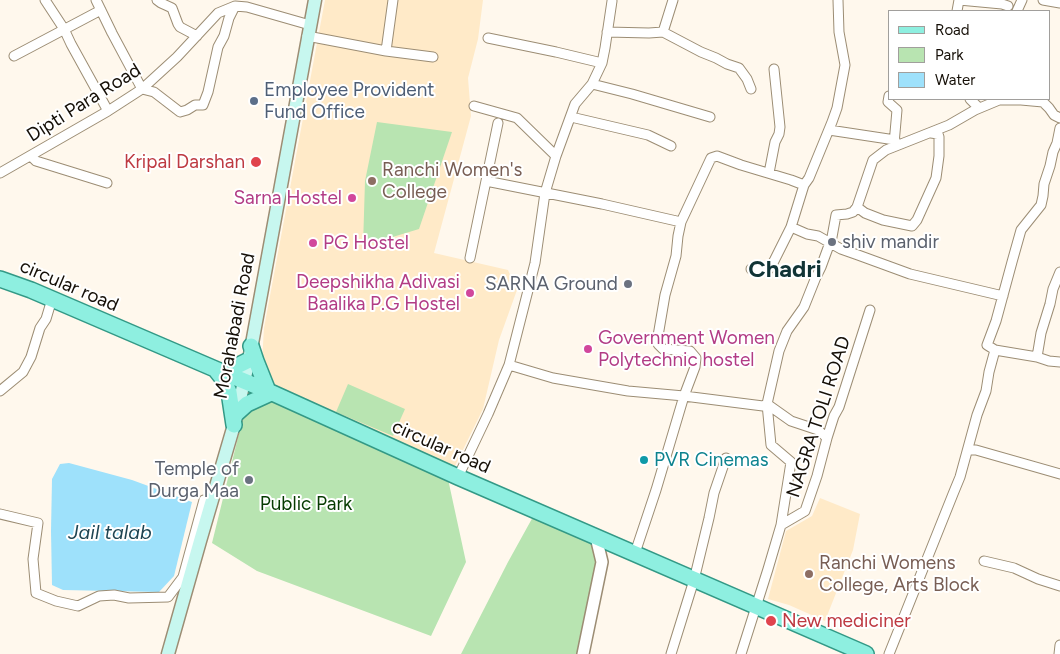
<!DOCTYPE html>
<html>
<head>
<meta charset="utf-8">
<style>
	body { margin:0 }
	#map { position:relative; width:1060px; height:654px; overflow:hidden; background:#fff8ed; font-family:Figtree,sans-serif }
	canvas { display:block }
	.legend { position:absolute; left:888px; top:10px; width:162px; height:90px; box-sizing:border-box; background:#fff; border:1px solid #a19f9c; margin:0; padding:6px 9px; list-style:none; font-size:15px; color:#150f07 }
	.legend li { display:flex; align-items:center; gap:10px; height:25px }
	.legend b { width:25px; border:1px solid #a19f9c }
</style>
</head>
<body>
<div id="map">
<canvas width="1060" height="654"></canvas>
<ul class="legend">
<li><b style="height:6px;background:#8eefe0"></b>Road</li>
<li><b style="height:14px;background:#b8e4b1"></b>Park</li>
<li><b style="height:14px;background:#9ee1fb"></b>Water</li>
</ul>
</div>
<script>
const ctx = document.querySelector('canvas').getContext('2d');
ctx.lineJoin = 'round';
function fill(path, color) {
  ctx.fillStyle = color;
  ctx.fill(path, 'evenodd');
}
function toPath(rows) {
  const path = new Path2D();
  for (const r of rows) {
    path.moveTo(r[0], r[1]);
    for (let i = 2; i < r.length; i += 2) path.lineTo(r[i], r[i + 1]);
  }
  return path;
}
function stroke(path, color, width, dash) {
  ctx.strokeStyle = color;
  ctx.lineWidth = width;
  ctx.lineCap = dash ? 'butt' : 'round';
  ctx.setLineDash(dash || []);
  ctx.stroke(path);
}
function write(font, color, halo, rows, align = 'center') {
  ctx.font = font + ' Figtree,sans-serif';
  ctx.lineWidth = 4;
  ctx.setLineDash([]);
  ctx.textBaseline = 'middle';
  ctx.strokeStyle = halo;
  ctx.fillStyle = color;
  for (const [text, x, y, turn = 0] of rows) {
    ctx.save();
    ctx.translate(x, y);
    ctx.rotate((+turn || 0) * Math.PI / 180);
    ctx.textAlign = isNaN(turn) ? turn : align;
    if (halo) ctx.strokeText(text, 0, 0);
    ctx.fillText(text, 0, 0);
    ctx.restore();
  }
}
fill(toPath([
	[325,0,483,0,478,39,468,78,471,116,434,253,508,270,517,290,499,340,483,409,454,468,270,385,262,361,264,328],
	[820,498,860,514,853,550,825,621,789,605,768,599,786,531,812,516]
]), '#ffeac8');
fill(toPath([
	[377,122,452,132,419,229,363,246,365,181],
	[348,384,405,409,393,436,336,412],
	[272,401,448,479,466,562,431,636,257,571,212,543,243,417,254,409],
	[534,515,594,538,599,559,578,654,461,654,508,562]
]), '#b8e4b1');
fill(toPath([
	[69,463,132,480,192,502,174,576,159,592,63,590,52,585,51,531,52,479,60,464]
]), '#9ee1fb');
const minor = toPath([
	[45,0,64,29,71,44,108,111],
	[96,0,112,33,142,89,154,92,180,112,187,110,195,105,203,105,208,92,218,47,224,36,229,18,235,6],
	[157,0,161,3,172,8,178,24,180,27,197,36],
	[1043,0,1060,3],
	[957,11,959,0,1002,4,1008,6],
	[1017,11,1022,0],
	[607,32,649,33,663,32,701,52,716,58,727,64,739,68,747,79,751,89],
	[663,32,673,0],
	[307,36,386,51,433,57],
	[488,38,556,52,602,63],
	[386,51,393,0],
	[14,56,101,10],
	[592,84,632,94,710,117],
	[889,96,888,102,897,110,894,144],
	[970,99,979,108],
	[474,106,517,118,556,156],
	[571,117,648,135,671,146],
	[829,130,895,140],
	[31,156,36,161,107,183],
	[0,173,108,111,142,89,177,57,218,13,235,6,247,7,310,25],
	[769,173,775,142,779,134,780,127,774,69],
	[486,181,602,204,681,222,678,236,676,256,665,295,658,336,658,344,663,349,690,351,696,358,695,367,684,396,656,490,635,553],
	[804,185,809,178,832,122,837,108,845,65,839,32,838,0],
	[857,207,865,213,883,220,912,226,917,220,936,178,939,156,939,137,938,134,931,133],
	[681,222,711,158,717,156,741,165,791,180,804,185,791,227,774,261,769,269,751,269],
	[791,227,807,234,818,236,841,249,858,255,910,274,1003,296],
	[470,258,498,123],
	[1060,272,1053,289,1050,304,1041,333,1037,357,1049,361,1060,362],
	[1037,357,995,350,987,345,996,321,1012,262,1021,230,1041,205,1043,196,1044,184,1050,166,1053,152,1057,143,1060,128],
	[509,365,553,378,628,391,684,396,763,406,767,404,771,445,791,462,781,525],
	[0,391,23,372,31,357,40,328,46,319,52,299],
	[827,438,818,430,791,421,767,404,779,351,787,331,804,307,816,277,821,267,832,237,836,215,847,214,853,212,857,207,873,160,886,150,949,125,975,110,999,100,1021,100,1043,102,1049,108,1054,115,1060,118],
	[969,450,976,450,1060,474],
	[458,477,488,414,509,365,535,263,545,193,556,156,575,104,592,84,602,63,605,48,612,1],
	[0,514,38,523,33,559,36,593,56,601,78,606,99,596,114,595,129,598,168,597,183,577,204,500,212,500],
	[984,561,1014,568,1038,579,1060,586],
	[671,654,694,580,709,518,714,493,726,458],
	[741,654,768,569,781,525,805,511,817,476,827,438,834,416,839,407,870,310],
	[889,654,953,494,960,477,977,415,986,391,989,372,995,350],
	[1059,654,1060,645]
]);
const tertiary = toPath([
	[583,654,602,562,596,537]
]);
const secondary = toPath([
	[168,654,200,541,234,425,249,360,315,0]
]);
const primary = toPath([
	[0,279,31,290,215,369,268,391,458,477,866,654],
	[251,346,256,361,268,391],
	[215,369,223,379,229,392,234,425],
	[223,373,249,360],
	[237,413,247,404,271,393]
]);
stroke(minor, '#9c8d74', 11);
stroke(tertiary, '#9c8d74', 14);
stroke(secondary, '#9c8d74', 15);
stroke(primary, '#339986', 18);
stroke(minor, '#fff', 9);
stroke(tertiary, '#fff', 11);
stroke(secondary, '#c7f7ef', 12);
stroke(primary, '#8eefe0', 15);
for (const [x, y, r, color] of [
	[254,101,5,"#5c6f8a"],
	[256,162,6,"#e0444e"],
	[372,181,5,"#8d6e63"],
	[352,198,5,"#d1479c"],
	[832,242,5,"#6b7280"],
	[313,243,5,"#d1479c"],
	[628,284,5,"#6b7280"],
	[470,293,5,"#d1479c"],
	[588,349,5,"#d1479c"],
	[644,460,5,"#0f9aa8"],
	[249,480,5,"#6b7280"],
	[809,574,5,"#8d6e63"],
	[771,621,6,"#e0444e"]
]) {
  const dot = new Path2D();
  dot.arc(x, y, r, 0, 2 * Math.PI);
  ctx.fillStyle = color;
  ctx.fill(dot);
  stroke(dot, '#fff', 2);
}
write('19px', '#4e5e75', '#fff', [
	["Employee Provident",264,90],
	["Fund Office",264,112]
], 'left');
write('19px', '#150f07', '#fff', [
	["Dipti Para Road",84,103,-32],
	["circular road",69,286,23],
	["Morahabadi Road",235,326,-79],
	["NAGRA TOLI ROAD",819,417,-72],
	["circular road",441,447,24]
]);
write('19px', '#be3a42', '#fff', [
	["Kripal Darshan",245,162],
	["New mediciner",782,621,"left"]
], 'right');
write('19px', '#785e54', '#fff', [
	["Ranchi Women's",382,170],
	["College",382,192],
	["Ranchi Womens",819,563],
	["College, Arts Block",819,585]
], 'left');
write('19px', '#b23c85', '#fff', [
	["Sarna Hostel",342,198],
	["PG Hostel",323,243,"left"],
	["Deepshikha Adivasi",460,282],
	["Baalika P.G Hostel",460,304],
	["Government Women",598,338,"left"],
	["Polytechnic hostel",598,360,"left"]
], 'right');
write('19px', '#5b616d', '#fff', [
	["shiv mandir",842,242,"left"],
	["SARNA Ground",618,284],
	["Temple of",239,469],
	["Durga Maa",239,491]
], 'right');
write('19px', '#0d838f', '#fff', [
	["PVR Cinemas",654,460]
], 'left');
write('19px', '#063b01', '#fff', [
	["Public Park",306,504]
]);
write('italic 20px', '#1e4553', '#fff', [
	["Jail talab",110,533]
]);
write('bold 24px', '#113436', '#fff', [
	["Chadri",785,270]
]);
</script>
</body>
</html>
